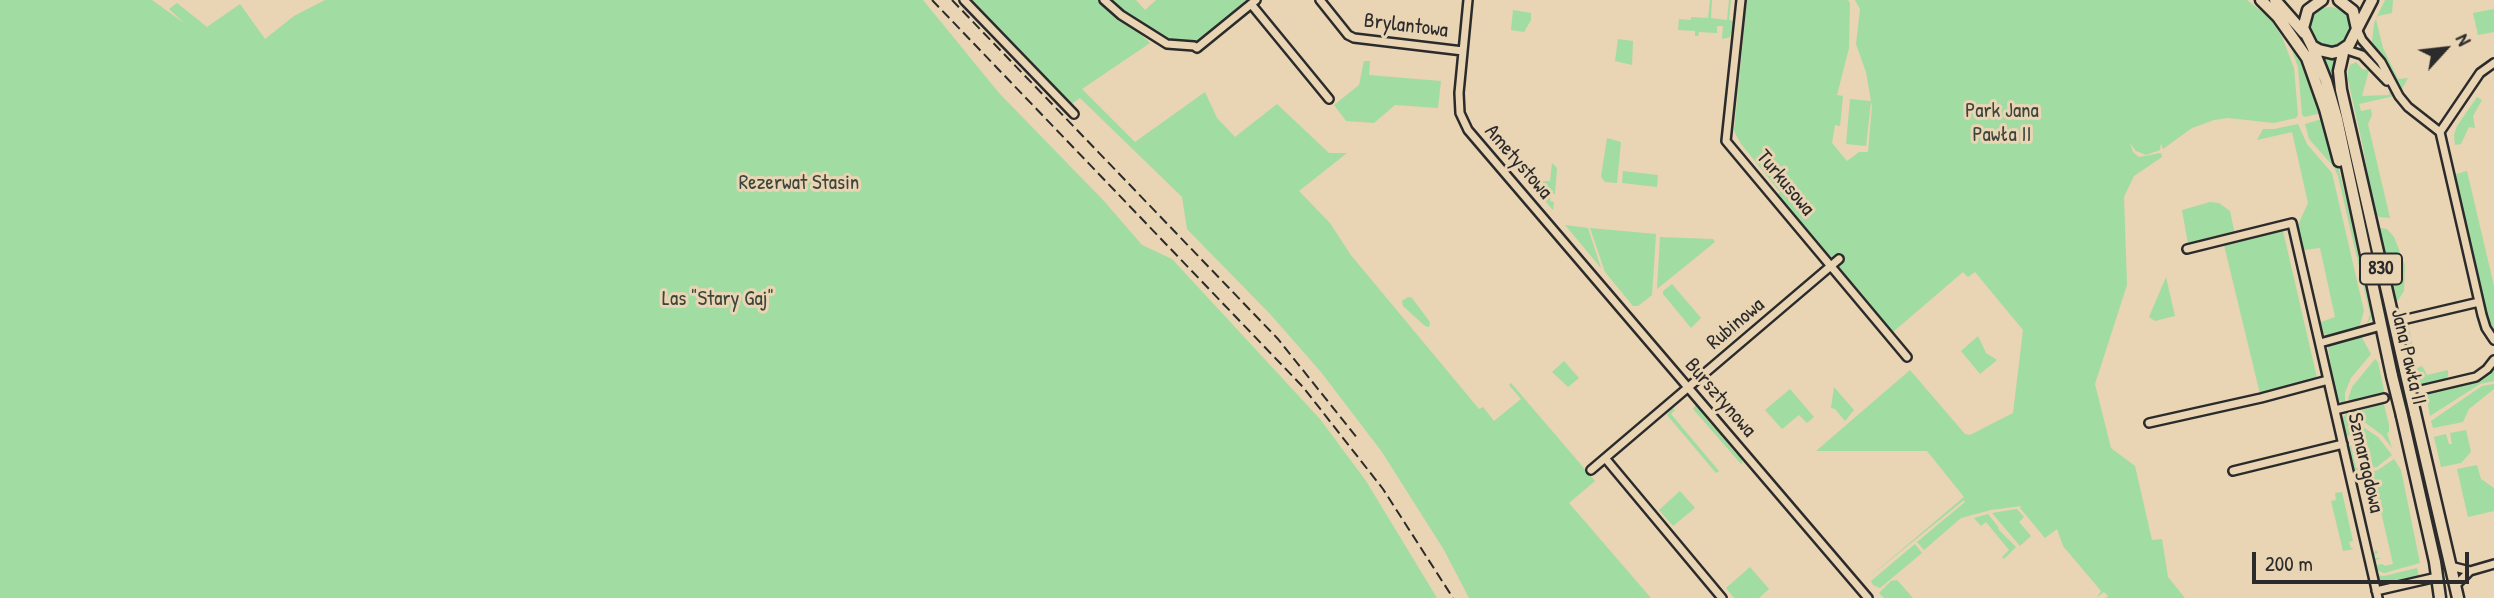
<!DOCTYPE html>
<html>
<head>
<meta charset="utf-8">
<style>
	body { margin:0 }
	#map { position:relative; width:2494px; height:598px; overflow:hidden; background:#e9d4b3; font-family:"Patrick Hand",sans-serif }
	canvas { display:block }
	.north { position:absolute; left:2410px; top:14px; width:70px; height:70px; -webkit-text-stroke:5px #e9d4b3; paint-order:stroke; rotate:63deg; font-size:19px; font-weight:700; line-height:28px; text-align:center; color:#2b2b2b }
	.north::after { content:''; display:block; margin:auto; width:24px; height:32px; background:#2b2b2b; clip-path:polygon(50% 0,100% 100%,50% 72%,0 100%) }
	.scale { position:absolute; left:2252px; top:552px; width:217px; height:32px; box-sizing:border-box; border:4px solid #2b2b2b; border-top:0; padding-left:9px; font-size:21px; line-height:24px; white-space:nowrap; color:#2b2b2b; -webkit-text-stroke:5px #e9d4b3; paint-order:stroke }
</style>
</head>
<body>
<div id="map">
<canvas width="2494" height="598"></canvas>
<div class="north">N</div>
<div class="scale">200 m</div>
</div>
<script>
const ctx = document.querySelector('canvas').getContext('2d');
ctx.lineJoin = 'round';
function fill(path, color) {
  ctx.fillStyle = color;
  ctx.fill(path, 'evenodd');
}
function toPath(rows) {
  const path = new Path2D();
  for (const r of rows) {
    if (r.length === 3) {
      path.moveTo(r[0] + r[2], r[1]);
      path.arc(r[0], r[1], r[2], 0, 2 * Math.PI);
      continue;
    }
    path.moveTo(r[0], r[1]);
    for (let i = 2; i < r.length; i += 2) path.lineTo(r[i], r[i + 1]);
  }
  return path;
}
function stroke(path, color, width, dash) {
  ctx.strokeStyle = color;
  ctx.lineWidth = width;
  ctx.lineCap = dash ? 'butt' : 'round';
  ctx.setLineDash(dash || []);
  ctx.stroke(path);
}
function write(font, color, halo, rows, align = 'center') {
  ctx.font = font + ' "Patrick Hand",sans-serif';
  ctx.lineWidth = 6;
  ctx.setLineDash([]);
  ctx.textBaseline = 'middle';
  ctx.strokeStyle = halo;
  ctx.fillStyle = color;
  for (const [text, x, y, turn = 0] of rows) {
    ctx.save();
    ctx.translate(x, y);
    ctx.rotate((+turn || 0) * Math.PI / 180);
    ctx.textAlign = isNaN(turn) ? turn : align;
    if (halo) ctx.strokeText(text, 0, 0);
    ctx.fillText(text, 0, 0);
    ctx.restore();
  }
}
fill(toPath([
	[0,0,152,0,184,23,169,9,177,3,207,27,240,4,265,39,294,16,325,0,923,0,999,93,1104,201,1142,245,1172,259,1320,419,1366,481,1437,598,0,598],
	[972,0,1103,0,1150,43,1082,89,1135,142,1205,92,1217,118,1235,137,1277,104,1329,153,1347,153,1299,191,1330,223,1350,254,1479,409,1483,407,1494,421,1521,399,1509,385,1511,383,1595,481,1569,503,1651,598,1469,598,1444,550,1382,452,1321,372,1271,315,1187,229,1182,197,1080,98,1070,105],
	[1105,0,1136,0,1145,10,1156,0,1248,0,1195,43,1171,45,1158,34,1132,20],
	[1710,0,1712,0,1711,18,1727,20,1729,0,1731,0,1729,20,1734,21,1730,37,1722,39,1723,26,1717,26,1717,33,1699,32,1698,36,1695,36,1695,31,1678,30,1679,19,1691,20,1691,17,1708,18],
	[1747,0,1848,0,1850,3,1849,48,1837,95,1843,96,1840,126,1835,125,1832,143,1847,161,1859,152,1868,152,1872,106,1871,102,1866,146,1846,144,1850,99,1871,101,1866,72,1856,44,1860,9,1855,0,2247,0,2270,18,2282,37,2294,68,2298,115,2296,118,2274,123,2228,118,2214,120,2192,128,2163,149,2161,143,2160,150,2146,155,2136,151,2130,143,2133,152,2139,157,2161,153,2162,157,2134,176,2124,197,2127,285,2095,384,2111,448,2135,466,2152,540,2162,539,2168,577,2185,598,2106,598,2108,596,2104,592,2097,597,2101,591,2063,546,2057,529,2045,538,2020,508,2021,506,1991,510,1961,518,1924,550,1917,542,1965,502,1964,500,1868,578,1964,497,1927,451,1816,451,1910,370,1965,434,1970,435,2013,413,2023,330,1975,272,1968,277,1963,272,1893,332,1840,269,1777,195,1780,192,1741,144,1734,131],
	[2385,0,2393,0,2392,13,2378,16,2376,19,2383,48,2398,79,2408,78,2401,91,2372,42,2374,23],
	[2330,27,20],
	[2494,9,2494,32,2478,35,2473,13],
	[1513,10,1531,13,1531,20,1524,32,1511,30],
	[2285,31,2307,65,2321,113,2305,117,2302,115,2298,67],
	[1618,39,1633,41,1632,65,1615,61],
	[2319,56,2338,56,2335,80,2443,556,2437,558,2346,138],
	[1364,61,1370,61,1369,75,1441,81,1438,108,1395,105,1374,123,1346,121,1334,105,1359,85],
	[2356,62,2362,69,2369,70,2362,96,2389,95,2389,91,2394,96,2359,104,2361,111,2371,109,2372,115,2368,124,2390,218,2379,217,2374,211,2363,147,2348,80,2348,71,2350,65],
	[2477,97,2482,100,2473,116,2475,128,2469,127,2461,144,2455,145,2454,135,2457,126],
	[2322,119,2323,124,2326,123,2346,196,2371,313,2371,318,2367,324,2370,314,2338,176,2334,167,2309,139,2305,124],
	[2298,124,2307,144,2332,173,2364,311,2359,328,2329,336,2321,333,2319,326,2321,322,2335,317,2320,248,2303,250,2298,234,2298,225,2308,203,2292,132,2257,140,2263,129,2274,129],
	[1607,138,1621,142,1617,183,1605,182,1601,177],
	[1519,160,1521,161,1518,166,1527,176,1543,181,1550,181,1552,163,1557,168,1555,194,1551,194,1550,201,1554,202,1553,210,1513,164],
	[1623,171,1658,175,1657,187,1622,183],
	[2467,171,2494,286,2494,334,2487,321,2452,175],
	[2210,202,2219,203,2230,211,2235,235,2188,244,2182,210],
	[1565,225,1588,228,1601,268],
	[1590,228,1656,234,1652,295,1638,306,1633,306,1605,272],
	[2380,228,2387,229,2394,237,2405,265,2404,291,2395,305,2378,230],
	[2283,231,2318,382,2261,398,2224,245],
	[1660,237,1713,239,1715,242,1657,289],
	[2166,277,2175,316,2155,321,2149,317],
	[1672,284,1701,318,1691,328,1663,294,1663,291],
	[1408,297,1412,298,1430,322,1429,327,1425,326,1403,306,1402,301],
	[2408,323,2416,364,2414,378,2423,418,2416,402,2401,330],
	[1978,336,1986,353,1997,360,1980,374,1961,351],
	[2361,336,2371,354,2351,378,2345,393,2345,404,2343,404,2335,397,2328,347,2332,344],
	[2375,359,2378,362,2385,395,2352,403,2348,399,2352,387],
	[1564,361,1579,378,1568,387,1552,372],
	[2422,366,2427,375,2448,370,2448,376,2443,381,2418,387,2417,368],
	[2494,369,2494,381,2480,384,2430,416,2426,394,2481,381],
	[2494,384,2494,389,2469,409,2463,422,2433,428,2431,421,2482,386],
	[1834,387,1854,410,1845,421,1835,409,1831,408],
	[1790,389,1814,417,1807,423,1799,415,1782,429,1765,410],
	[1697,403,1702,409,1702,413,1714,428,1720,430,1720,434,1736,454,1743,456,1742,465,1693,409],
	[2384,404,2389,425,2389,432,2387,433,2392,448,2382,435,2352,413],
	[1672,408,1675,410,1671,414,1719,471,1716,473,1667,415],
	[2347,413,2352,420,2378,437,2392,455,2377,467,2354,471,2349,447,2351,445,2356,468,2372,465,2364,434,2346,436,2342,418],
	[2466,430,2471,452,2461,463,2441,467,2434,437,2446,434,2449,444,2452,444,2450,433],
	[2394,459,2401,470,2420,563,2384,573,2376,570,2373,555,2376,550,2378,553,2375,554,2375,558,2381,558,2376,560,2377,565,2383,564,2384,566,2393,564,2374,481,2359,483,2353,476,2378,470],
	[2477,465,2481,479,2494,488,2494,511,2468,517,2457,469],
	[1680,491,1695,508,1673,526,1659,510],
	[2342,492,2353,541,2349,542,2351,548,2354,549,2343,551,2331,501,2336,500,2335,493],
	[2017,509,2024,517,2019,522,2031,536,2020,546,1992,513],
	[1988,514,1999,528,1998,529,2016,547,2004,559,2002,557,2009,550,1986,522,1981,526,1974,518],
	[1915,544,1922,553,1880,588,1873,585,1871,581],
	[1750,567,1769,589,1759,598,1734,598,1726,588],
	[2417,568,2419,577,2385,585,2378,581,2376,575,2384,576],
	[1897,580,1913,598,1884,598,1879,593,1891,581]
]), '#a1dca2');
stroke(toPath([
	[2384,398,2421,390]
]), '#c3b298', 7, [7, 3.5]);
const minor = toPath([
	[964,0,1074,114],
	[1104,0,1121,15,1167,44,1194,46,1197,48,1256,0],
	[1320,0,1348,35,1354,38,1463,51],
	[1468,0,1459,93,1460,113,1468,130,1868,598],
	[1741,0,1726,141,1907,357],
	[1251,4,1329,99],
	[2357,29,2362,40,2381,62,2399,96,2408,107,2440,132],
	[2344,49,2362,55,2387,81],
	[2494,63,2480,73,2440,132,2482,315,2486,328,2494,340],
	[2187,249,2292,223,2378,598],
	[2394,322,2479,302],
	[2320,343,2381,326],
	[2421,390,2476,377,2487,369,2494,360],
	[2335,410,2384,398],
	[2149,423,2261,398,2328,380],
	[1605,458,1722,598],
	[1591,470,1839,259],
	[2233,471,2343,444],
	[2450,566,2470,571,2455,586],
	[2470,571,2494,564],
	[2376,591,2437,577]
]);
const major = toPath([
	[2261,0,2278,17,2307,58,2325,109,2339,161],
	[2275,0,2304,33],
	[2322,0,2308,10,2303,28,2312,46,2319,50,2332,53,2340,51,2349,45,2357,29,2353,11,2339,0],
	[2357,29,2372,0],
	[2312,46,2326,81,2337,119,2392,376],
	[2344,49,2339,71,2341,90,2405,370],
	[2415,413,2458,598],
	[2402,416,2435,562,2440,598]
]);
stroke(minor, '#2b2b2b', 12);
stroke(major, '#2b2b2b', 15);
stroke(minor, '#e9d4b3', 7);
stroke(major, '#e9d4b3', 10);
stroke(toPath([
	[932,0,1303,387,1383,489,1453,598],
	[952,0,1278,339,1358,439]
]), '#2b2b2b', 2, [10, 5]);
const majorBridge = toPath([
	[2405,370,2415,413],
	[2392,376,2402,416]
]);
stroke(majorBridge, '#2b2b2b', 15, []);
stroke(majorBridge, '#e9d4b3', 10);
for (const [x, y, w] of [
	[2381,269,42]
]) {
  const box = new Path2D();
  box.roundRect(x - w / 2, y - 15.5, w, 31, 5);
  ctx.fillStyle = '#e9d4b3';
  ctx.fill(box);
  stroke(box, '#2b2b2b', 2);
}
write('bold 19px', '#2b2b2b', null, [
	["830",2381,269]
]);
write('21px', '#2b2b2b', '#e9d4b3', [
	["Brylantowa",1406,26,7],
	["Ametystowa",1518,162,49],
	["Turkusowa",1785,183,50],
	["Rubinowa",1736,324,-40],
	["Jana Pawła II",2408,357,77],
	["Bursztynowa",1720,398,49],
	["Szmaragdowa",2365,463,77]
]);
write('21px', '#3d463d', '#e9d4b3', [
	["Park Jana",2002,111],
	["Pawła II",2002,135],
	["Rezerwat Stasin",799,183],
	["Las \"Stary Gaj\"",718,299]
]);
</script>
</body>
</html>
